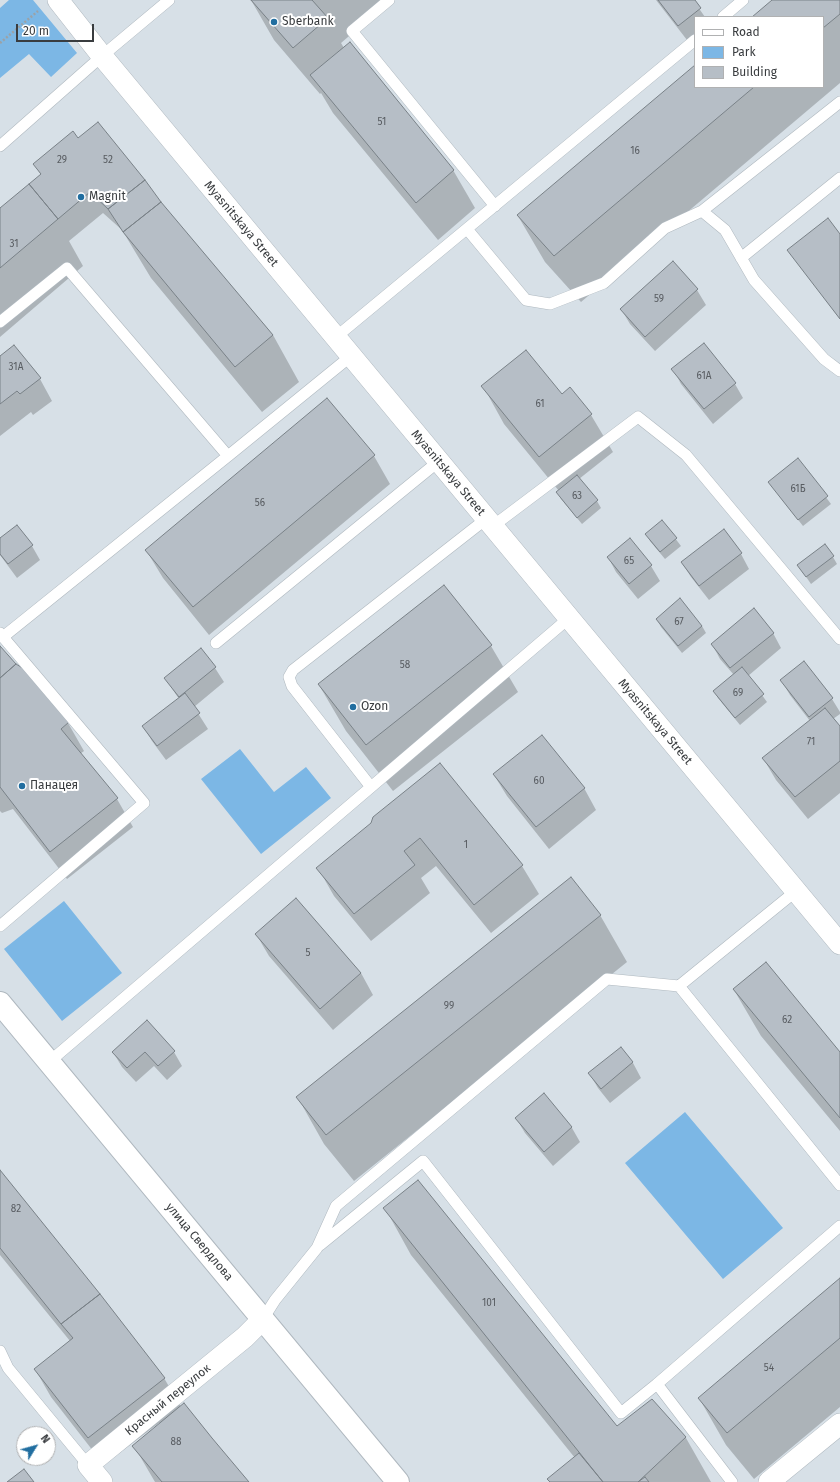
<!DOCTYPE html>
<html>
<head>
<meta charset="utf-8">
<style>
	body { margin:0 }
	#map { position:relative; width:840px; height:1482px; overflow:hidden; background:#d7e0e7; font-family:"Fira Sans",sans-serif }
	canvas { display:block }
	.legend { position:absolute; left:694px; top:16px; width:130px; height:72px; box-sizing:border-box; background:#fff; border:1px solid #b0b1b2; margin:0; padding:5px 7px; list-style:none; font-size:12px; color:#393c3f }
	.legend li { display:flex; align-items:center; gap:8px; height:20px }
	.legend b { width:20px; border:1px solid #b0b1b2 }
	.north { position:absolute; left:16px; top:1426px; width:40px; height:40px; box-sizing:border-box; background:#fff; border:1px solid #b0b1b2; border-radius:50%; rotate:53deg; font-size:11px; font-weight:700; line-height:16px; text-align:center; color:#393c3f }
	.north::after { content:''; display:block; margin:auto; width:14px; height:18px; background:#216ea0; clip-path:polygon(50% 0,100% 100%,50% 72%,0 100%) }
	.scale { position:absolute; left:16px; top:24px; width:78px; height:18px; box-sizing:border-box; border:2px solid #393c3f; border-top:0; padding-left:5px; font-size:12px; line-height:14px; white-space:nowrap; color:#393c3f; -webkit-text-stroke:3px #fff; paint-order:stroke }
</style>
</head>
<body>
<div id="map">
<canvas width="840" height="1482"></canvas>
<ul class="legend">
<li><b style="height:5px;background:#fff"></b>Road</li>
<li><b style="height:11px;background:#7cb7e5"></b>Park</li>
<li><b style="height:11px;background:#b6bec6"></b>Building</li>
</ul>
<div class="north">N</div>
<div class="scale">20 m</div>
</div>
<script>
const ctx = document.querySelector('canvas').getContext('2d');
ctx.lineJoin = 'round';
function fill(path, color) {
  ctx.fillStyle = color;
  ctx.fill(path, 'evenodd');
}
function toPath(rows) {
  const path = new Path2D();
  for (const r of rows) {
    path.moveTo(r[0], r[1]);
    for (let i = 2; i < r.length; i += 2) path.lineTo(r[i], r[i + 1]);
  }
  return path;
}
function stroke(path, color, width, dash) {
  ctx.strokeStyle = color;
  ctx.lineWidth = width;
  ctx.lineCap = dash ? 'butt' : 'round';
  ctx.setLineDash(dash || []);
  ctx.stroke(path);
}
function write(font, color, halo, rows, align = 'center') {
  ctx.font = font + ' "Fira Sans",sans-serif';
  ctx.lineWidth = 4;
  ctx.setLineDash([]);
  ctx.textBaseline = 'middle';
  ctx.strokeStyle = halo;
  ctx.fillStyle = color;
  for (const [text, x, y, turn = 0] of rows) {
    ctx.save();
    ctx.translate(x, y);
    ctx.rotate((+turn || 0) * Math.PI / 180);
    ctx.textAlign = isNaN(turn) ? turn : align;
    if (halo) ctx.strokeText(text, 0, 0);
    ctx.fillText(text, 0, 0);
    ctx.restore();
  }
}
fill(toPath([
	[9,0,33,0,77,53,51,77,29,54,0,78,0,8],
	[240,749,274,792,306,767,331,798,261,854,201,779],
	[64,901,122,973,62,1021,4,949],
	[685,1112,783,1228,723,1279,625,1163]
]), '#7cb7e5');
fill(toPath([
	[251,0,391,0,341,43,344,48,453,170,475,208,438,240,333,113,321,93,320,94,274,40],
	[656,0,693,0,705,17,695,17,695,34,687,40],
	[774,0,840,0,840,83,581,302,545,262,518,216,695,66,695,87,823,87,823,17,753,17],
	[78,139,160,202,273,335,299,382,262,412,151,278,122,230,103,213,69,241,83,266,0,337,0,209,41,175,34,164],
	[840,236,840,319,788,250],
	[673,263,697,290,706,305,655,351,630,324,621,309],
	[14,346,40,379,52,401,33,415,31,412,0,436,0,357],
	[673,369,735,384,743,398,713,424,681,384],
	[483,386,562,395,591,415,613,452,579,479,597,501,601,508,582,524,561,499,557,492,559,491,504,424],
	[327,399,374,456,390,484,209,635,163,578,146,550],
	[798,460,831,504,803,526,774,489],
	[662,521,681,546,665,559,650,541,646,534],
	[723,531,741,554,749,569,709,600,691,577,682,563],
	[0,540,32,546,40,560,17,578,0,555],
	[630,540,651,566,660,581,638,599,616,572,608,557],
	[833,557,837,564,811,584,798,565],
	[444,586,491,646,518,692,393,791,346,731,319,685],
	[657,620,702,626,706,633,682,653,661,627],
	[773,633,781,648,748,676,767,702,740,725,718,698,714,691,734,675,720,659,712,644],
	[0,647,68,723,84,751,80,754,117,799,133,827,67,879,13,809,2,813,0,811],
	[201,650,215,668,224,682,194,707,208,729,166,760,152,741,143,726,179,699,165,678],
	[781,680,832,699,840,712,840,714,833,719,840,727,840,793,808,819,776,780,763,758,810,721,790,695],
	[440,764,522,866,539,894,491,933,436,866,421,878,430,893,371,941,334,896,318,868,372,824],
	[494,775,584,788,596,810,549,849,507,796],
	[571,879,600,915,627,962,354,1181,324,1144,298,1098],
	[296,899,361,973,373,995,333,1030,269,956,256,934],
	[734,990,840,1053,840,1131,761,1036],
	[621,1048,633,1063,641,1078,610,1103,598,1088,589,1073],
	[113,1052,174,1052,182,1066,167,1080,154,1066,136,1082,122,1067],
	[544,1095,572,1128,580,1142,553,1166,525,1133,516,1118],
	[0,1171,164,1378,181,1407,248,1482,155,1482,134,1446,160,1424,159,1423,104,1465,51,1397,35,1369,70,1341,0,1255],
	[385,1208,617,1428,652,1400,686,1438,711,1482,550,1482,575,1458,411,1255],
	[840,1279,840,1407,754,1479,726,1445,699,1398]
]), '#0003');
const building = toPath([
	[251,0,312,0,328,18,293,48,251,0],
	[658,0,695,0,701,8,678,26,658,0],
	[772,0,840,0,840,14,823,28,823,17,752,17,772,0],
	[350,42,454,170,416,203,310,75,350,42],
	[695,65,695,87,754,87,554,256,517,215,695,65],
	[98,122,145,180,108,209,90,192,58,219,29,184,41,174,33,164,73,131,78,138,98,122],
	[145,180,161,202,123,232,108,209,145,180],
	[29,184,58,219,0,268,0,208,29,184],
	[161,202,273,335,235,367,123,232,161,202],
	[828,218,840,234,840,319,787,250,828,218],
	[673,261,698,289,645,337,620,309,673,261],
	[704,343,736,383,704,409,671,369,704,343],
	[14,345,41,378,20,394,17,391,0,404,0,356,14,345],
	[526,350,562,394,570,387,592,414,539,457,481,386,526,350],
	[327,398,375,455,193,607,145,550,327,398],
	[798,458,828,496,798,520,768,482,798,458],
	[577,475,598,500,577,518,556,492,577,475],
	[662,520,677,538,660,552,645,534,662,520],
	[17,525,33,545,8,564,0,554,0,538,17,525],
	[724,529,742,553,699,586,681,562,724,529],
	[630,538,652,565,629,584,607,557,630,538],
	[825,544,834,556,806,577,797,565,825,544],
	[444,585,492,645,366,745,318,684,444,585],
	[680,598,702,626,678,646,656,619,680,598],
	[754,608,774,633,730,668,711,644,754,608],
	[0,646,16,664,0,678,0,646],
	[201,648,216,667,179,697,164,678,201,648],
	[804,661,833,698,809,717,780,680,804,661],
	[16,664,37,677,69,722,61,729,118,798,50,852,0,787,0,678,16,664],
	[742,667,764,694,735,718,713,691,742,667],
	[185,693,200,713,157,746,142,726,185,693],
	[825,708,840,726,840,761,795,797,762,758,825,708],
	[542,735,585,788,536,827,493,774,542,735],
	[440,763,523,865,474,905,420,838,404,851,415,865,354,914,316,868,371,823,373,817,440,763],
	[571,877,601,915,326,1135,296,1097,571,877],
	[296,898,361,973,320,1009,255,934,296,898],
	[766,962,840,1052,840,1118,733,989,766,962],
	[147,1020,175,1051,158,1066,145,1052,127,1068,112,1052,147,1020],
	[621,1047,633,1062,601,1089,588,1073,621,1047],
	[544,1093,572,1127,544,1152,515,1118,544,1093],
	[0,1170,100,1294,61,1324,0,1248,0,1170],
	[418,1180,617,1426,652,1399,686,1437,638,1482,603,1482,383,1208,418,1180],
	[840,1278,840,1338,727,1433,698,1398,840,1278],
	[100,1294,165,1378,88,1438,34,1369,73,1338,61,1324,100,1294],
	[184,1403,212,1438,249,1482,162,1482,132,1446,184,1403],
	[579,1453,603,1482,550,1482,547,1479,579,1453],
	[24,1469,34,1482,7,1482,24,1469],
	[645,1477,649,1482,638,1482,645,1477]
]);
fill(building, '#b6bec6');
stroke(building, '#798187', 1);
const service = toPath([
	[389,0,352,31,495,206],
	[723,17,743,0],
	[0,146,102,56,169,0],
	[702,211,840,102],
	[467,229,526,300,550,304,604,283,665,228,702,211,725,230,754,280,824,359,840,371],
	[741,258,840,178],
	[0,322,67,268,228,456,351,356],
	[336,337,695,40],
	[493,526,638,417,686,455,840,639],
	[0,633,3,637,228,456],
	[216,643,439,461],
	[371,787,292,686,289,677,293,670,486,519],
	[0,926,144,803,3,637],
	[679,986,840,1185],
	[49,1062,569,618],
	[320,1245,423,1161,621,1413,657,1384],
	[263,1319,275,1300,317,1248,336,1206,607,979,679,986,796,891],
	[0,1351,8,1368,88,1465],
	[732,1482,657,1384,840,1226]
]);
const minor = toPath([
	[58,0,102,56,840,944],
	[102,1482,88,1465,245,1337,263,1319],
	[769,1482,840,1424]
]);
const tertiary = toPath([
	[0,1003,398,1482]
]);
stroke(service, '#afb8bf', 12);
stroke(minor, '#afb8bf', 22);
stroke(tertiary, '#afb8bf', 24);
stroke(toPath([
	[0,43,38,11]
]), '#9ba2a7', 2.5, [2, 2]);
stroke(service, '#fff', 11);
stroke(minor, '#fff', 21);
stroke(tertiary, '#fff', 22);
for (const [x, y, r, color] of [
	[274,22,4,"#216ea0"],
	[81,197,4,"#216ea0"],
	[353,707,4,"#216ea0"],
	[22,786,4,"#216ea0"]
]) {
  const dot = new Path2D();
  dot.arc(x, y, r, 0, 2 * Math.PI);
  ctx.fillStyle = color;
  ctx.fill(dot);
  stroke(dot, '#fff', 1.5);
}
write('10px', '#585c61', null, [
	["51",382,122],
	["16",635,151],
	["29",62,160],
	["52",108,160],
	["31",14,244],
	["59",659,299],
	["31А",16,367],
	["61А",704,376],
	["61",540,404],
	["61Б",798,489],
	["63",577,496],
	["56",260,503],
	["65",629,561],
	["67",679,622],
	["58",405,665],
	["69",738,693],
	["71",811,742],
	["60",539,781],
	["1",466,845],
	["5",308,953],
	["99",449,1006],
	["62",787,1020],
	["82",16,1209],
	["101",489,1303],
	["54",769,1368],
	["88",176,1442]
]);
write('12px', '#393c3f', '#fff', [
	["Sberbank",282,22],
	["Magnit",89,197],
	["Ozon",361,707],
	["Панацея",30,786]
], 'left');
write('12px', '#393c3f', '#fff', [
	["Myasnitskaya Street",241,224,50],
	["Myasnitskaya Street",448,473,50],
	["Myasnitskaya Street",655,722,50],
	["улица Свердлова",199,1242,50],
	["Красный переулок",168,1400,-39]
]);
</script>
</body>
</html>
